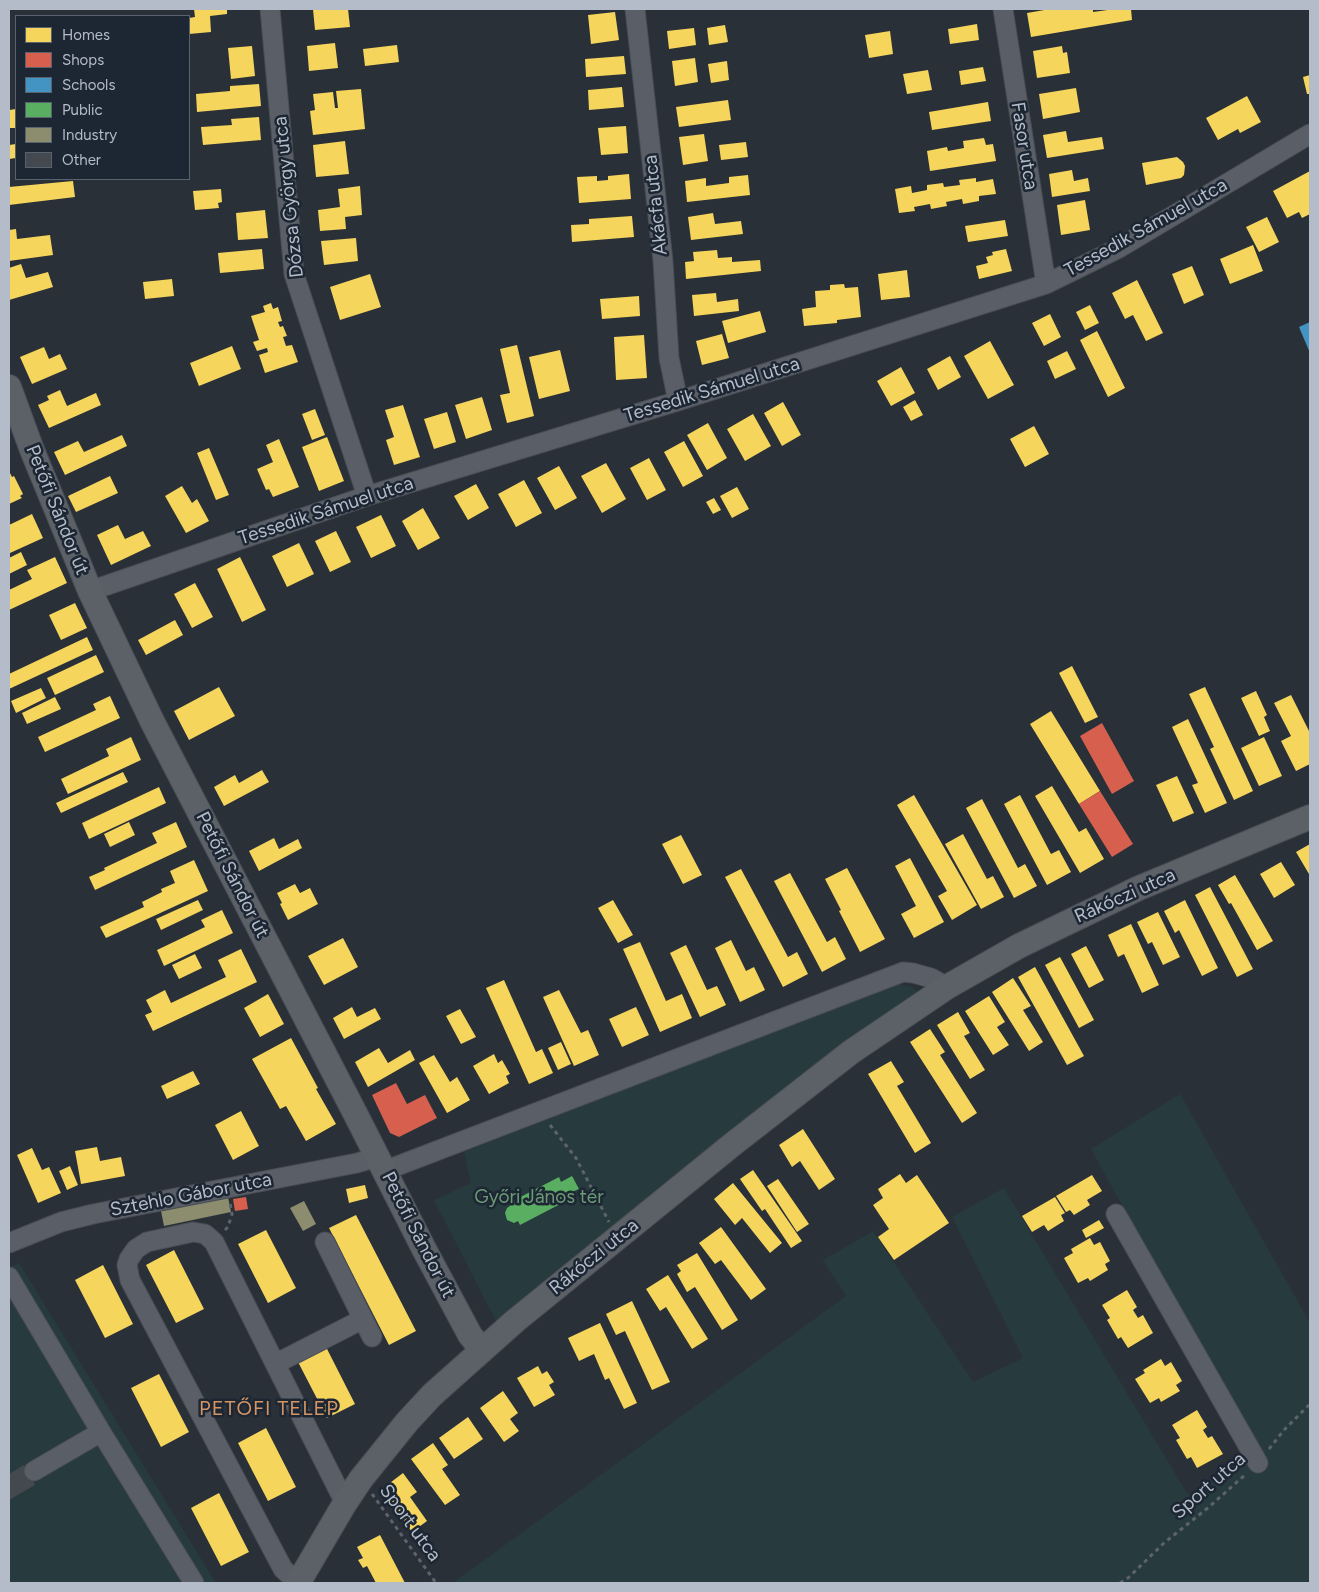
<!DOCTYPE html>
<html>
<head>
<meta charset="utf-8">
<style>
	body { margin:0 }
	#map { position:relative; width:1319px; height:1592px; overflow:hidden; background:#2a3038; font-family:Figtree,sans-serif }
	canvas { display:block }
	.frame { position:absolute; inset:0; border:10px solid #b4bcc9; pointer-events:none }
	.legend { position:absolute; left:15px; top:15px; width:175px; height:165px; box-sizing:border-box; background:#1d2633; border:1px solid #59626f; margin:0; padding:6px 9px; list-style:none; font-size:15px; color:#b4bcc9 }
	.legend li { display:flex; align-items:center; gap:10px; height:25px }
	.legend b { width:25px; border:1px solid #59626f }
</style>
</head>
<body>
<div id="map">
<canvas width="1319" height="1592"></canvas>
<div class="frame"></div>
<ul class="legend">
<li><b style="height:14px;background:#f6d55c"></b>Homes</li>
<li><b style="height:14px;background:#d6604d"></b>Shops</li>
<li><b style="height:14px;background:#4393c3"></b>Schools</li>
<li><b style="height:14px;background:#5aae61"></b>Public</li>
<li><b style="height:14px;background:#8c8c6e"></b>Industry</li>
<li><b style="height:14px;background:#444950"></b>Other</li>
</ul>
</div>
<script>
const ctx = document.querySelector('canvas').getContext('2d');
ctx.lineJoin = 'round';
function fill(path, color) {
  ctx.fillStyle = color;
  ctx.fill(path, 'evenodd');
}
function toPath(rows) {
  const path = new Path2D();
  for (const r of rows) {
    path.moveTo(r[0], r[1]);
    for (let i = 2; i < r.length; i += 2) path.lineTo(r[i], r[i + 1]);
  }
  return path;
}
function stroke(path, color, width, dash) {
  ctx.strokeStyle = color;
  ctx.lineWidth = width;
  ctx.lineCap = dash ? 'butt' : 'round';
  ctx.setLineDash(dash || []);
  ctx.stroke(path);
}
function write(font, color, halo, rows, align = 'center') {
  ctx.font = font + ' Figtree,sans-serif';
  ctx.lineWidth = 5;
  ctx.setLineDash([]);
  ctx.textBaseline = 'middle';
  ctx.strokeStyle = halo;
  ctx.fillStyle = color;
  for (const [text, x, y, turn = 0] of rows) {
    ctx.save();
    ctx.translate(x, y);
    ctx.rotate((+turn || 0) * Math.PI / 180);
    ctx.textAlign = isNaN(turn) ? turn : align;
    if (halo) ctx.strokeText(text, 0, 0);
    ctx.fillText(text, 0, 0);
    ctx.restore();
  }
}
fill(toPath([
	[897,984,912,987,918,993,840,1045,666,1183,496,1321,434,1200,471,1183,464,1152],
	[1180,1094,1310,1323,1310,1583,453,1583,846,1296,823,1260,873,1231,973,1382,1023,1358,952,1217,1004,1188,1188,1495,1255,1446,1091,1149],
	[19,1263,216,1583,9,1583,9,1268]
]), '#273a3e');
fill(toPath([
	[194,9,227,9,227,14,210,16,211,32,189,34,189,18,195,17],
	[313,9,348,9,350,27,315,30],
	[1050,9,1093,9,1093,12,1115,9,1131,9,1132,20,1031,37,1027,13],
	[615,12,619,40,591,44,588,15],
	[977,24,979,40,950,44,948,29],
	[725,25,728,42,709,45,707,28],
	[694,28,696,45,669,49,667,31],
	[890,31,893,54,869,58,865,35],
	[335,43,338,68,309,71,307,46],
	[397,45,399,62,365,66,363,49],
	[252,46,255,76,231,79,228,48],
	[1062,46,1063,53,1067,52,1070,73,1037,78,1033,51],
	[624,56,626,74,586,77,585,59],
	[695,58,698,82,675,86,672,61],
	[727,61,729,80,711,83,708,64],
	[983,67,986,81,961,85,959,71],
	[928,70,932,90,907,94,903,74],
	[1310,75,1310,94,1307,94,1303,77],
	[259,84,261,106,197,112,196,94,230,91,230,86],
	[622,87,624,107,589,110,588,90],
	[1076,88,1080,112,1043,119,1039,94],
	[361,89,365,129,313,135,310,111,315,110,313,94,333,92,335,108,338,108,336,91],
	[1247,96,1261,122,1240,133,1238,129,1218,140,1206,118],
	[728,100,731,120,679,127,676,107],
	[988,102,991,121,932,130,929,112],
	[16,109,16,128,9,128,9,110],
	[259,117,261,140,203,145,201,127,232,125,231,119],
	[626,126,628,153,601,155,598,128],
	[1066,131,1068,142,1102,137,1104,149,1047,158,1043,135],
	[704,134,708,161,683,165,679,137],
	[984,138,986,145,993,144,996,161,930,171,927,151,947,147,948,151,964,148,963,141],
	[345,141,349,174,316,177,313,145],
	[746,142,748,157,721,160,719,145],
	[16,144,16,158,9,159,9,145],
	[1177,157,1183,162,1185,166,1184,175,1181,178,1146,185,1142,163],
	[1072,170,1074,181,1088,178,1090,191,1052,197,1049,174],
	[1310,171,1310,214,1302,218,1299,212,1287,218,1273,191],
	[629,174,631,199,579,203,577,177,597,176,597,181,608,180,608,176],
	[748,175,750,195,687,202,685,181,706,178,706,186,729,183,729,177],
	[976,178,976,182,993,179,996,194,979,196,979,201,963,204,962,199,946,202,947,206,931,209,930,204,914,207,915,211,899,213,895,189,911,186,912,193,927,190,927,185,943,183,944,187,960,185,959,180],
	[73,181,75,197,9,205,9,187],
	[360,186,362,215,345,217,346,229,320,231,318,210,340,207,338,189],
	[221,189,222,202,218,203,219,208,195,210,193,191],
	[1085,200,1090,230,1061,235,1057,205],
	[265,210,268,238,238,240,236,213],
	[713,213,715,224,741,221,743,234,691,240,688,217],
	[632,216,634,237,572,242,571,225,589,224,589,219],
	[1267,217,1279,242,1259,252,1246,227],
	[1005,220,1008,236,968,242,965,226],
	[16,229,17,239,50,235,53,255,9,261,9,230],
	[356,238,358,261,324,265,321,241],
	[1253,245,1263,271,1230,284,1220,259],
	[262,249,264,269,220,273,218,253],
	[1006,249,1012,271,979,279,976,266,988,263,986,257,993,255,992,252],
	[717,250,718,258,732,257,732,262,760,260,761,271,686,279,685,262,694,261,693,252],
	[21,264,26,278,48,272,53,287,9,300,9,268],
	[1192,266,1204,295,1184,304,1172,274],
	[907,270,910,297,881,300,878,274],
	[370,274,381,307,340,320,330,287],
	[172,279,174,296,145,299,143,282],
	[1137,280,1163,333,1146,341,1133,315,1125,319,1112,293],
	[844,284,845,288,858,287,861,317,837,320,837,323,804,326,802,309,816,307,815,291,830,290,830,285],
	[716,293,717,302,738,299,739,311,694,316,692,295],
	[639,296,640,316,602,319,600,299],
	[271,303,273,309,278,307,282,321,278,322,280,327,283,326,287,336,283,337,286,346,292,345,298,362,265,373,259,355,268,352,267,348,257,351,253,342,259,340,251,316,265,312,263,306],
	[1090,305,1099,323,1085,330,1076,312],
	[760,311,766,332,728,343,722,321],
	[1050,314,1061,337,1044,346,1032,323],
	[1097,331,1125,388,1108,397,1080,340],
	[722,334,729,358,702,365,696,341],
	[644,335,647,378,616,380,614,337],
	[990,341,1014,385,988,399,964,356],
	[517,345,534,416,507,423,500,395,510,393,500,349],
	[232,346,241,369,199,386,190,363],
	[44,347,49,359,60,354,67,369,32,384,20,357],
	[560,350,570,391,539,399,529,357],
	[1067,351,1076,369,1055,379,1047,361],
	[950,356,961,377,938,390,927,369],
	[901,367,915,393,891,406,877,381],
	[60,390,67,406,96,393,101,405,49,428,38,405,49,400,47,396],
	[482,397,492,430,466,439,455,405],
	[915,400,923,415,911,421,903,407],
	[783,402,801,435,782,446,764,413],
	[403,405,420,457,394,465,386,440,394,437,385,410],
	[315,409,325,435,312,440,302,414],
	[447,412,456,442,434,449,424,419],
	[753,414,771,446,745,461,727,429],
	[708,423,727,458,707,470,687,435],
	[1034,426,1049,454,1025,467,1010,439],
	[122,435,127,446,65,475,54,452,78,441,84,452],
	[327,437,344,481,319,491,302,447],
	[279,439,299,487,273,497,269,489,266,490,257,469,273,462,266,445],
	[684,441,703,476,683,487,664,452],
	[209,448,229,495,216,500,197,453],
	[649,458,666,490,647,500,630,468],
	[606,463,626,499,602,513,581,476],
	[559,466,577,498,555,510,537,478],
	[9,471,12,477,14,476,23,494,20,496,22,498,9,504],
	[110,476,118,493,76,512,68,496],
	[524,480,542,513,516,527,498,494],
	[476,484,489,508,468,520,454,496],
	[182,486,192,503,197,499,209,521,186,533,165,496],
	[737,487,749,509,732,518,720,496],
	[714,498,721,510,713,514,706,502],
	[423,508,440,538,418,550,402,521],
	[32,514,43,538,10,553,9,525],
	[381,515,396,546,371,558,356,527],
	[118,525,125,539,143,531,151,546,111,565,97,535],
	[336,531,351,562,330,572,315,541],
	[299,543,314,574,287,587,272,556],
	[21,552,27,565,9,574,9,558],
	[55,557,67,583,9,610,9,590,32,579,27,570],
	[240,557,266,610,242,622,217,569],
	[195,583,213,617,192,628,174,594],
	[75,603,87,628,61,640,49,615],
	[175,620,183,635,146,655,138,640],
	[87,637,93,650,9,689,9,674],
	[96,655,104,672,55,695,47,678],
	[1072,666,1098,717,1085,723,1059,673],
	[219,687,235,716,189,740,174,711],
	[1205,687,1253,791,1234,800,1210,749,1214,747,1189,694],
	[41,688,46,698,16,713,11,701],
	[1256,691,1267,715,1264,717,1270,731,1259,736,1241,698],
	[1291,695,1310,733,1310,764,1296,771,1281,741,1291,736,1274,703],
	[110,696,120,718,45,752,38,737,96,710,93,704],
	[55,697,61,709,27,724,22,713],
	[1051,711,1100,791,1079,804,1030,724],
	[1188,719,1227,803,1205,813,1192,785,1198,783,1172,727],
	[131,737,141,760,68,794,61,779,109,756,106,749],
	[1264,737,1282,776,1259,786,1241,748],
	[262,770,269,782,224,806,214,787,235,775,239,783],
	[123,772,128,782,61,813,56,803],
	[1177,776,1194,813,1173,822,1156,785],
	[1052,786,1079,832,1086,828,1104,859,1080,873,1035,796],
	[159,787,166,803,89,839,82,823],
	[914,795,977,905,952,920,938,896,947,891,897,805],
	[1020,795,1051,854,1059,850,1071,872,1047,885,1004,804],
	[982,799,1018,868,1025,864,1037,886,1014,898,966,808],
	[129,822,135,835,110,847,104,834],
	[176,822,187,847,95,890,89,877,105,870,104,868,157,843,152,833],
	[963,834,987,879,993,876,1004,897,981,909,945,844],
	[681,835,702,875,683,884,662,844],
	[274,838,279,849,298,839,302,848,259,871,249,851],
	[1310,844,1310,873,1309,874,1296,852],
	[910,858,944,922,914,938,901,914,916,906,895,866],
	[194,860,208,891,106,938,100,927,144,907,142,902,162,892,161,889,175,883,170,871],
	[1281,862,1295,885,1274,898,1260,874],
	[847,868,885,939,860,952,839,911,841,910,825,879],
	[741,869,788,957,797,952,808,974,783,987,725,877],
	[790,873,827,942,835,937,846,959,822,972,774,881],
	[1235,875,1273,941,1257,950,1231,903,1229,904,1218,885],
	[295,884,300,893,310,888,318,904,288,920,280,904,282,903,277,893],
	[1210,887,1253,969,1237,977,1195,895],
	[198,900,203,910,161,930,156,919],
	[613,900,633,935,618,943,598,908],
	[1185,900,1218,968,1202,976,1179,930,1175,933,1164,911],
	[222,910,233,933,164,966,157,950,205,927,201,920],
	[1158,912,1180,957,1163,965,1152,942,1148,944,1137,922],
	[1131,924,1159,985,1142,993,1124,954,1118,957,1108,935],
	[343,938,358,967,324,985,308,956],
	[731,940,746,971,754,967,765,990,740,1002,715,948],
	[640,942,666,1001,682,994,692,1018,660,1032,623,949],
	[686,945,707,990,717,986,726,1005,700,1017,670,953],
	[1086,946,1104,980,1089,988,1071,954],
	[241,949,257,982,153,1031,145,1015,152,1012,146,1000,165,990,171,1003,226,977,218,960],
	[195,954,202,968,179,979,172,965],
	[1060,957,1094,1020,1079,1028,1045,965],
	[1035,967,1084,1056,1067,1065,1018,977],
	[1013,978,1031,1006,1023,1010,1043,1042,1029,1051,992,992],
	[504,980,536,1052,542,1049,553,1073,529,1084,486,988],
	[559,990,581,1033,588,1030,599,1055,574,1066,543,997],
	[268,994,284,1024,260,1037,244,1008],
	[989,996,1005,1022,997,1027,1009,1045,993,1055,965,1011],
	[352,1007,357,1017,375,1008,381,1019,344,1039,333,1018],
	[636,1007,649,1035,622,1047,609,1019],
	[460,1009,476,1037,461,1044,446,1016],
	[958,1012,970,1033,964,1036,985,1070,970,1079,937,1025],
	[930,1029,945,1052,940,1055,977,1113,962,1123,910,1042],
	[291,1038,318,1088,316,1089,336,1124,306,1141,286,1106,280,1109,252,1059],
	[561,1042,571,1064,558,1070,548,1048],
	[379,1048,388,1063,410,1050,415,1060,368,1087,355,1062],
	[494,1054,498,1063,502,1060,510,1074,506,1076,509,1083,489,1094,473,1066],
	[434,1055,450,1082,457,1077,470,1100,447,1113,419,1063],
	[891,1061,904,1082,897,1086,931,1143,915,1153,868,1074],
	[193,1071,200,1084,167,1099,161,1086],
	[241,1111,259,1146,233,1160,215,1125],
	[803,1129,835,1179,819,1190,800,1161,792,1167,779,1145],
	[97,1147,100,1161,121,1157,125,1176,81,1184,75,1151],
	[32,1148,42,1170,49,1167,61,1193,38,1203,17,1155],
	[70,1166,78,1185,67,1190,59,1171],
	[753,1170,802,1241,791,1248,765,1209,762,1211,740,1179],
	[900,1174,906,1183,917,1175,949,1223,894,1260,878,1237,889,1229,873,1205,883,1198,878,1189],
	[1092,1175,1102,1191,1087,1200,1090,1205,1074,1215,1070,1210,1066,1212,1056,1196],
	[778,1179,809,1224,797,1232,767,1186],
	[733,1183,782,1243,770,1253,742,1218,735,1225,714,1199],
	[365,1185,368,1198,349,1203,346,1189],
	[1055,1197,1065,1213,1061,1215,1064,1221,1048,1231,1044,1225,1032,1232,1022,1216],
	[356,1215,416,1331,389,1345,329,1228],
	[1099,1220,1104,1228,1086,1238,1082,1230],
	[721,1227,766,1289,751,1300,721,1260,715,1264,699,1243],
	[266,1230,296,1288,268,1303,238,1244],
	[1090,1238,1094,1245,1100,1242,1110,1261,1105,1264,1108,1270,1090,1281,1088,1278,1078,1283,1064,1258,1073,1253,1071,1249],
	[174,1250,204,1309,176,1323,146,1265],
	[697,1253,738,1320,722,1330,695,1287,687,1292,677,1274,681,1271,677,1265],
	[103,1265,133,1324,105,1338,75,1280],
	[668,1275,708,1339,692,1349,666,1307,660,1311,646,1289],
	[1127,1290,1137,1307,1133,1310,1138,1318,1143,1315,1153,1333,1128,1348,1121,1337,1118,1339,1107,1320,1110,1318,1102,1305],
	[632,1301,670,1382,652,1390,625,1331,616,1335,606,1314],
	[600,1323,637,1403,624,1409,609,1378,605,1380,594,1354,579,1361,568,1338],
	[325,1345,355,1404,327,1418,297,1360],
	[1161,1359,1165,1366,1171,1362,1182,1381,1176,1385,1180,1391,1161,1402,1159,1398,1150,1403,1135,1379,1145,1373,1143,1370],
	[538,1366,542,1374,547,1371,554,1382,549,1385,555,1395,534,1407,517,1378],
	[159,1374,189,1432,161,1447,131,1388],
	[503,1391,518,1413,510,1419,519,1431,504,1442,480,1408],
	[1197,1410,1207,1427,1203,1430,1208,1438,1212,1436,1223,1454,1197,1468,1191,1457,1187,1459,1176,1440,1180,1438,1172,1425],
	[468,1417,483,1439,454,1459,439,1438],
	[266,1428,296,1487,268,1501,238,1443],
	[433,1443,448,1465,442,1469,460,1495,445,1505,411,1459],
	[403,1473,417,1492,410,1497,427,1521,412,1532,382,1489],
	[219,1493,249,1552,221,1566,191,1508],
	[380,1535,405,1583,376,1583,367,1566,363,1568,358,1560,363,1558,357,1547]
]), '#f6d55c');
fill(toPath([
	[1102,723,1134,781,1112,794,1080,736],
	[1100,791,1133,844,1112,857,1079,804],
	[396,1083,407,1104,425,1095,437,1118,399,1137,390,1133,372,1095],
	[246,1197,248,1209,235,1211,233,1199]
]), '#d6604d');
fill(toPath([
	[1310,322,1310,353,1299,327]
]), '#4393c3');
fill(toPath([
	[572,1176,579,1189,567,1194,570,1199,520,1225,518,1221,514,1223,507,1220,505,1213,507,1208,510,1206,509,1203,559,1177,561,1182]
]), '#5aae61');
fill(toPath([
	[228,1197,231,1212,164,1226,161,1211],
	[304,1201,316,1224,303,1231,290,1208]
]), '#8c8c6e');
fill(toPath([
	[24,1465,35,1485,9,1500,9,1474]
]), '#444950');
const minor = toPath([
	[270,9,294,274,367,496],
	[635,9,663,261,669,358,678,401],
	[1003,9,1046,284],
	[90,591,367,496,678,401,1046,284,1119,248,1310,134],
	[384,1171,903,972,913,973,931,978,947,987],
	[1116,1214,1258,1463],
	[325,1242,372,1337],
	[9,1243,61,1222,93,1214,357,1163,377,1157],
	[9,1277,101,1432,194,1583],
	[275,1364,363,1319],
	[34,1471,101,1432],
	[298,1583,283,1569,130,1280,127,1265,129,1259,136,1249,147,1242,193,1232,205,1234,214,1242,345,1503]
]);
const major = toPath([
	[9,387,32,450,90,591,152,721,357,1117,424,1249,470,1335,482,1350],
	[298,1583,345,1503,361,1479,407,1422,432,1395,515,1321,733,1144,851,1052,947,987,1019,946,1139,888,1310,817]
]);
stroke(minor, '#484c53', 21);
stroke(major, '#484c55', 26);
stroke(toPath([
	[550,1125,576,1158,609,1222],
	[225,1230,228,1227,232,1214,230,1203],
	[1269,1449,1284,1430,1310,1404],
	[372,1494,436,1583],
	[1120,1583,1128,1578,1164,1543,1209,1507,1246,1474]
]), '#5d636a', 3, [4, 4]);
stroke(minor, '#5a5e66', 19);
stroke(major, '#5c6168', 24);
write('19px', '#b4bcc9', '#1d2633', [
	["Fasor utca",1024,146,81],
	["Dózsa György utca",289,197,-96],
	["Akácfa utca",656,205,-96],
	["Tessedik Sámuel utca",1146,228,-29],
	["Tessedik Sámuel utca",712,390,-17],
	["Petőfi Sándor út",57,510,68],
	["Tessedik Sámuel utca",326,511,-18],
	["Petőfi Sándor út",232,875,63],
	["Rákóczi utca",1125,896,-24],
	["Sztehlo Gábor utca",191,1195,-11],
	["Petőfi Sándor út",418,1235,63],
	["Rákóczi utca",594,1257,-39],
	["Sport utca",1209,1486,-41],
	["Sport utca",410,1523,54]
]);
write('19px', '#6b9a76', '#1d2633', [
	["Győri János tér",539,1197]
]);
ctx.letterSpacing = '1px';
write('20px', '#d59563', '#1d2633', [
	["PETŐFI TELEP",269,1409]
]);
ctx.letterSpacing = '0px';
</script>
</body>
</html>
